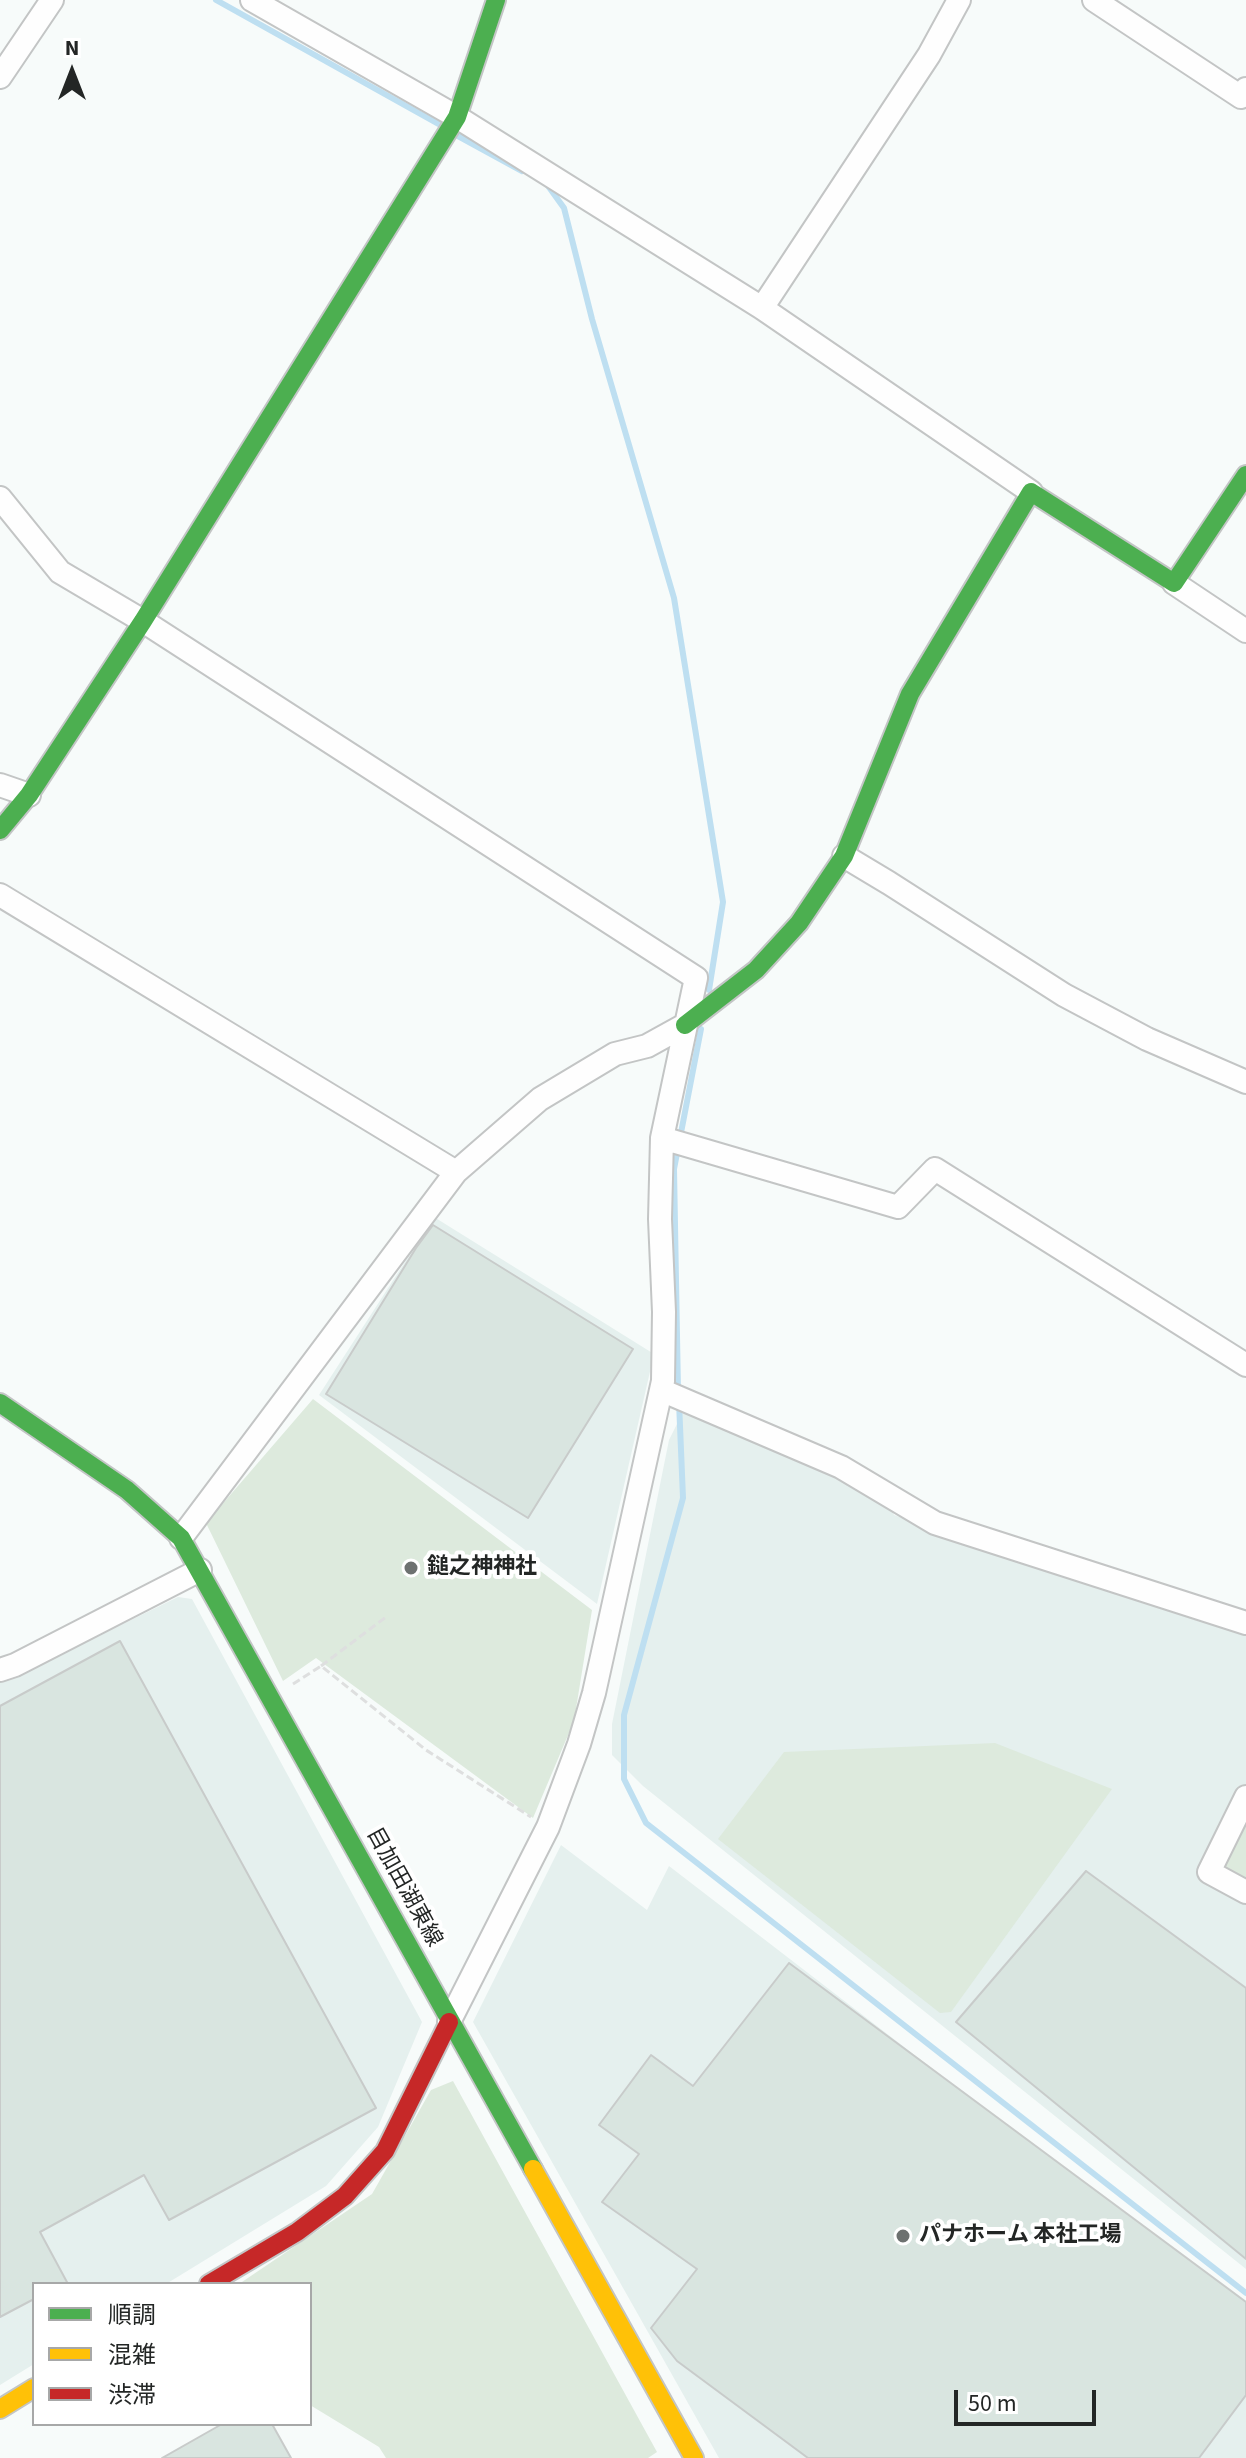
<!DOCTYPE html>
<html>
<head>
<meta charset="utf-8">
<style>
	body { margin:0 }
	#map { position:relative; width:1246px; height:2458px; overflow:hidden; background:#f7fbfa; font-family:"Source Sans 3","Noto Sans JP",sans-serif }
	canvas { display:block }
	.legend { position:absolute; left:32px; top:2282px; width:280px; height:144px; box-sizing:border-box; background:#fff; border:2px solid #a7a8a8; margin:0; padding:10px 14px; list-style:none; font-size:24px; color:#232625 }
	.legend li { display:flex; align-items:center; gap:16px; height:40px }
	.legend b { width:40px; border:2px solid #a7a8a8 }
	.north { position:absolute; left:32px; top:32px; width:80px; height:80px; -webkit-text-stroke:6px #fff; paint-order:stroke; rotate:0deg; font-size:22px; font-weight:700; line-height:32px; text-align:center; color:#232625 }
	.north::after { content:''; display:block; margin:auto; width:28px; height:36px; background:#232625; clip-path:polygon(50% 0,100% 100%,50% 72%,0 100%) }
	.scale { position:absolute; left:954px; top:2390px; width:142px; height:36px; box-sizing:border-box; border:4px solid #232625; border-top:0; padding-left:10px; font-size:24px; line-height:28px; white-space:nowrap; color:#232625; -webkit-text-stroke:6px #fff; paint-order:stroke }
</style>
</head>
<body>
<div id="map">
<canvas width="1246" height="2458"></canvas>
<ul class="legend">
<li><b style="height:10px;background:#4caf50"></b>順調</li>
<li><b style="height:10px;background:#ffc107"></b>混雑</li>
<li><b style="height:10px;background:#c62828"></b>渋滞</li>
</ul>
<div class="north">N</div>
<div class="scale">50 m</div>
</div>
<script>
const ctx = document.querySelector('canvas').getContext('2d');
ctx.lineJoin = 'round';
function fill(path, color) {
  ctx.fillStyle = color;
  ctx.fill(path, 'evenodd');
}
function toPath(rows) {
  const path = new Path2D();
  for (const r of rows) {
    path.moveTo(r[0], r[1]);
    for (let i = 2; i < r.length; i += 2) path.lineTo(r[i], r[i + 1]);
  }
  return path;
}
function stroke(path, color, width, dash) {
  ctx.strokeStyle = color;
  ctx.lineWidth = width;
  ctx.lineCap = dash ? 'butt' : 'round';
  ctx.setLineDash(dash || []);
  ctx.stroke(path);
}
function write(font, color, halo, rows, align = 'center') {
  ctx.font = font + ' "Source Sans 3","Noto Sans JP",sans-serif';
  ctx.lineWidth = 8;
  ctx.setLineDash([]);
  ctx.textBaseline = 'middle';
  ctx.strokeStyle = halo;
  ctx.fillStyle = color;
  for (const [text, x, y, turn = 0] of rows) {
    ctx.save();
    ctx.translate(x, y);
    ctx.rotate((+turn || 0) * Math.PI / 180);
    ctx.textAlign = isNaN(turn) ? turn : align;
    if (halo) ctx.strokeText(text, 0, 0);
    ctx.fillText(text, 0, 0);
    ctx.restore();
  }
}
fill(toPath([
	[434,1217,654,1354,597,1604,319,1395],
	[686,1406,889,1502,894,1515,1246,1632,1246,2269,643,1786,612,1755,612,1724,669,1440],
	[178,1597,192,1599,422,2022,378,2127,326,2186,166,2284,34,2284,34,2364,0,2385,0,1680,35,1667],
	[561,1845,647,1910,669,1866,1246,2310,1246,2458,719,2458,473,2022]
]), '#e5f0ee');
fill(toPath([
	[313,1399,592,1610,574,1721,533,1818,316,1658,283,1681,206,1523],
	[995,1743,1112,1789,951,2012,940,2013,718,1839,784,1752],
	[1246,1807,1246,1888,1213,1870],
	[453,2081,657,2452,648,2458,386,2458,379,2447,310,2405,310,2284,239,2284,372,2194,431,2090]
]), '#ddeadd');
stroke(toPath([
	[216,0,442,126],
	[458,136,522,171],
	[546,183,564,208,592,319,674,598,723,902,709,990],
	[678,1391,674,1169,701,1029],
	[679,1402,683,1498,624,1715,624,1779,646,1823,1246,2293]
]), '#bedff1', 6);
const building = toPath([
	[433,1225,633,1349,528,1518,326,1394,416,1248,433,1225],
	[120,1641,376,2108,169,2220,144,2175,40,2232,68,2284,34,2284,34,2299,0,2317,0,1706,120,1641],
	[1086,1871,1246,1988,1246,2259,956,2022,1086,1871],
	[789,1963,1246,2302,1246,2395,1199,2458,808,2458,677,2361,651,2328,697,2269,602,2202,639,2154,599,2125,651,2055,693,2086,789,1963],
	[222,2424,272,2424,291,2458,162,2458,222,2424]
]);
fill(building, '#d9e5e0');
stroke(building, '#c8cbca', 2);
const street = toPath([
	[252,0,457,117,762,308,1031,492],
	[1094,0,1241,97,1246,89],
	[0,77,52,0],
	[762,308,929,55,959,0],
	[0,498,60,572,143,621,696,978,662,1138,660,1219,664,1312,663,1381,594,1693,579,1744,548,1827,449,2022],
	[1174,583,1246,631],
	[0,785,29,795],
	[844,856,889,883,1064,995,1147,1039,1246,1082],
	[0,895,456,1172],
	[662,1138,898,1207,935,1169,1246,1365],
	[661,1390,841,1467,935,1523,1246,1623],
	[181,1538,456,1172,540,1099,615,1054,647,1046,685,1025],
	[0,1670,15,1665,200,1570],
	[1246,1797,1209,1872,1246,1892]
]);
const fast = toPath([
	[0,830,29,795,143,621,457,117,496,0],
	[685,1025,756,970,799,923,844,856,910,694,1031,492,1174,583,1246,475],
	[0,1403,127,1490,181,1538,533,2169]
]);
const slow = toPath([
	[533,2169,694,2458],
	[0,2409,34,2388]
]);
const jam = toPath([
	[209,2284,297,2232,345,2196,385,2151,449,2022]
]);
stroke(street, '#c3c5c5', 26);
stroke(fast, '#c3c5c5', 22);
stroke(slow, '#c3c5c5', 22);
stroke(jam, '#c3c5c5', 22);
stroke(toPath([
	[321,1666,386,1617],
	[293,1684,321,1666,426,1750,531,1817]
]), '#dedfdf', 3, [8, 4]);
stroke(street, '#fefefe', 22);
stroke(fast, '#4caf50', 18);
stroke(slow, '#ffc107', 18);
stroke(jam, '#c62828', 18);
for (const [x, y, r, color] of [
	[411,1568,8,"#6d7170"],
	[903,2236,8,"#6d7170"]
]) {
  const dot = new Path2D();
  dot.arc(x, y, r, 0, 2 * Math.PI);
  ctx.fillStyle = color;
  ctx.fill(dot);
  stroke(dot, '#fff', 3);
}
write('bold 22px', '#232625', '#fff', [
	["鎚之神神社",427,1568],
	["パナホーム 本社工場",919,2236]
], 'left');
write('22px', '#232625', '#fff', [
	["目加田湖東線",403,1888,61]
]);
</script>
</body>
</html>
